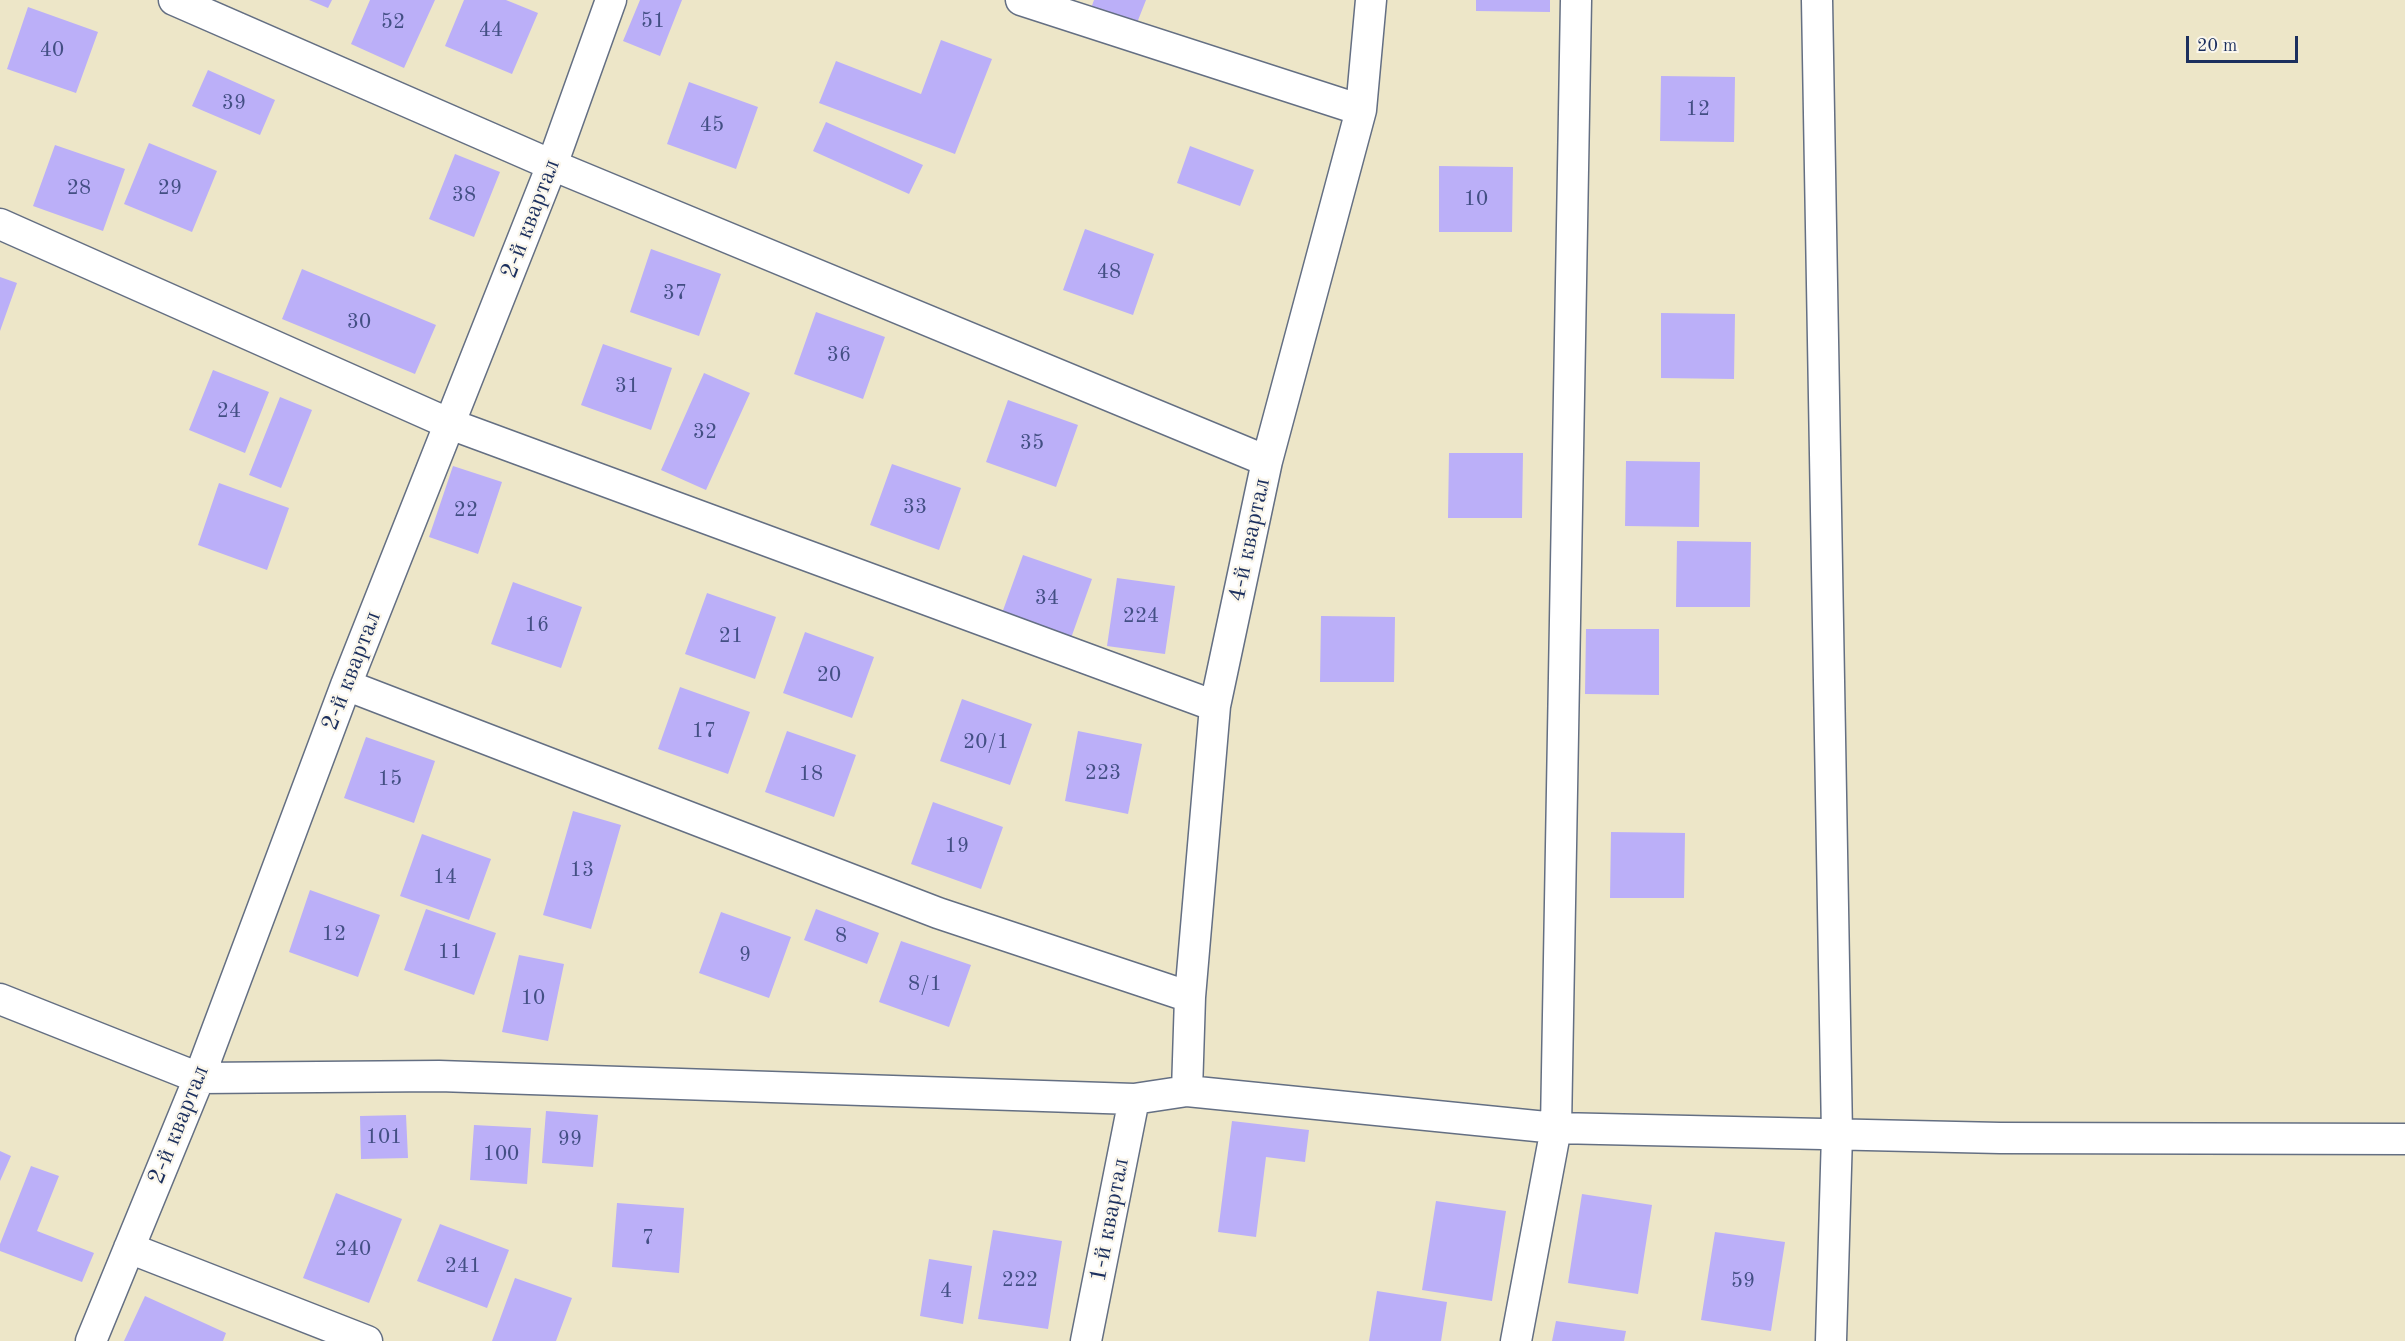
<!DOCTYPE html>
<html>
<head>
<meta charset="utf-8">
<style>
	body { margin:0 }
	#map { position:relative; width:2405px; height:1341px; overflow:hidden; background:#ede6c8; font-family:"Old Standard TT",serif }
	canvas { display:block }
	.scale { position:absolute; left:2186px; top:36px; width:112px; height:27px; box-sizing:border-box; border:3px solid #1b2f5e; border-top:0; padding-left:8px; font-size:18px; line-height:21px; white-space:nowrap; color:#1b2f5e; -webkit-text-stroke:4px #fbf7ec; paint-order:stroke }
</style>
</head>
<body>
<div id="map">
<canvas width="2405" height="1341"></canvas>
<div class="scale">20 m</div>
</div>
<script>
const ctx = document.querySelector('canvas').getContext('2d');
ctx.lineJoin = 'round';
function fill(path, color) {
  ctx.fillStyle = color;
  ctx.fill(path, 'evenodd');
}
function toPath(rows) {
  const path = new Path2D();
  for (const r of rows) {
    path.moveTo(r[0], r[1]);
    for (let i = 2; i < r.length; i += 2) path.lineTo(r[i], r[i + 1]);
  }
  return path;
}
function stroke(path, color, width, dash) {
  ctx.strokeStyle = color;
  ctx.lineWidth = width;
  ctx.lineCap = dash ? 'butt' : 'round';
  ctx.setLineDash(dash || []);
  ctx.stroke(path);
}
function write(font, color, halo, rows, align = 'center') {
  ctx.font = font + ' "Old Standard TT",serif';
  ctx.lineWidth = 4.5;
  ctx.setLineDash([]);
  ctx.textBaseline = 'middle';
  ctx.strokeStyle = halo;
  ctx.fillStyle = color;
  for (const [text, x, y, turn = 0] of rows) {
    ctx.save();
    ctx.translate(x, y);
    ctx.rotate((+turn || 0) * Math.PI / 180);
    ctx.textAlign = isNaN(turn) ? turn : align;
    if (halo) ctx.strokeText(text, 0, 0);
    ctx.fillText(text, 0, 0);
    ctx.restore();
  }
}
fill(toPath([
	[309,0,332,0,328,8],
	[370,0,435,0,404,68,351,44],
	[464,0,506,0,538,13,512,74,445,46],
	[640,0,682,0,660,56,623,41],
	[1094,0,1146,0,1135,28,1090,11],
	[1476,0,1550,0,1550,12,1476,11],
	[28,7,98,32,76,93,7,69],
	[941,40,992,59,955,154,819,103,836,61,921,94],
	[208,70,275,100,260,135,192,106],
	[1661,76,1735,77,1734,142,1660,141],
	[689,82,758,107,736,169,667,144],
	[826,122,923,165,909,194,813,151],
	[149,143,217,171,192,232,124,204],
	[55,145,125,169,103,231,33,206],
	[1190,146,1254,170,1240,206,1177,183],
	[455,154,500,172,474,237,429,219],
	[1439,166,1513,167,1512,232,1439,232],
	[1085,229,1154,254,1133,315,1063,290],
	[651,249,721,274,699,336,630,312],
	[302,269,436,325,415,374,282,319],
	[0,277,17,283,0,331],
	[816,312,885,337,863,399,794,374],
	[1661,313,1735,314,1734,379,1661,378],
	[603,344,672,368,651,430,581,405],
	[213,370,269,392,245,453,189,430],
	[704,373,750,393,706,490,661,470],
	[280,397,312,410,281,488,249,475],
	[1008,400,1078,425,1056,487,986,462],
	[1449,453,1523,453,1522,518,1448,518],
	[1626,461,1700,462,1699,527,1625,526],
	[892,464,961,488,939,550,870,525],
	[453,466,502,482,478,554,429,537],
	[219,483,289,508,267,570,198,545],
	[1677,541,1751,542,1750,607,1676,607],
	[1023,555,1092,579,1070,641,1001,616],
	[1117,578,1175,586,1165,654,1107,646],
	[513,582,582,607,561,668,491,644],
	[707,593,776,617,755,679,685,654],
	[1321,616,1395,617,1394,682,1320,682],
	[1586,629,1659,629,1659,695,1585,694],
	[805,632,874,657,852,718,783,693],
	[680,687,750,712,728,774,658,749],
	[962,699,1032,724,1010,785,940,761],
	[787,731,856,755,834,817,765,792],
	[1078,731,1142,744,1128,814,1065,801],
	[366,737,435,761,414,823,344,798],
	[933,802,1003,827,981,889,911,864],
	[573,811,621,825,591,929,543,915],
	[1611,832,1685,833,1684,898,1610,898],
	[422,834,491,859,469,920,400,896],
	[310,890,380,915,358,977,289,952],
	[426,909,496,933,474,995,404,970],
	[816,909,879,933,867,964,804,940],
	[721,912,791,937,769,998,699,973],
	[901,941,971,965,949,1027,879,1002],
	[519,955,564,964,548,1041,502,1032],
	[546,1111,598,1115,593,1167,542,1163],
	[406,1115,408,1158,361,1159,360,1116],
	[1232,1121,1309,1130,1305,1162,1266,1157,1256,1237,1218,1232],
	[474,1125,531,1128,527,1184,470,1180],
	[0,1151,11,1156,0,1181],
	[31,1166,59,1176,37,1231,94,1253,82,1282,0,1251,0,1244],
	[336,1193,402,1219,369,1303,303,1278],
	[1582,1194,1652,1205,1638,1294,1568,1283],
	[1436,1201,1506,1211,1492,1301,1422,1290],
	[617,1203,684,1208,679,1273,612,1267],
	[440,1224,509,1250,487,1308,417,1281],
	[993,1230,1062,1241,1048,1329,978,1319],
	[1715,1232,1785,1242,1771,1331,1701,1320],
	[929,1259,972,1266,963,1324,920,1316],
	[515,1278,572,1298,556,1341,492,1341],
	[1377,1291,1447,1302,1441,1341,1369,1341],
	[145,1296,226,1333,223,1341,124,1341],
	[1556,1321,1626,1331,1624,1341,1552,1341]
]), '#bbaff8');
const street = toPath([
	[174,0,552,165,1267,461],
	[1021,0,1361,110],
	[1817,0,1837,1134,1831,1341],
	[0,224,450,424,1215,706],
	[346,685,938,913,1190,997],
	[0,999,199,1078,439,1076,1134,1099,1187,1091,1556,1128,2000,1138,2405,1139],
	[1187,1091,1190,997,1215,706,1267,461,1361,110,1371,0],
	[129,1248,367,1341],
	[91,1341,199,1078,346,685,552,165,611,0],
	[1086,1341,1134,1099],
	[1516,1341,1556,1128,1576,0]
]);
stroke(street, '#646f83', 33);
stroke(street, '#fff', 30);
write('21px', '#434f84', null, [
	["51",653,21],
	["52",393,22],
	["44",491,30],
	["40",52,50],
	["39",234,103],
	["12",1698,109],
	["45",712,125],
	["28",79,188],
	["29",170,188],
	["38",464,195],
	["10",1476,199],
	["48",1109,272],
	["37",675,293],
	["30",359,322],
	["36",839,355],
	["31",627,386],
	["24",229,411],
	["32",705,432],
	["35",1032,443],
	["33",915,507],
	["22",466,510],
	["34",1047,598],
	["224",1141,616],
	["16",537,625],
	["21",731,636],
	["20",829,675],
	["17",704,731],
	["20/1",986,742],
	["223",1103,773],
	["18",811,774],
	["15",390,779],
	["19",957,846],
	["13",582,870],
	["14",445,877],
	["12",334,934],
	["8",841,936],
	["11",450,952],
	["9",745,955],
	["8/1",925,984],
	["10",533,998],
	["101",384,1137],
	["99",570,1139],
	["100",501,1154],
	["7",648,1238],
	["240",353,1249],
	["241",463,1266],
	["222",1020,1280],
	["59",1743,1281],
	["4",946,1291]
]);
write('24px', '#1b2f5e', '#fbf7ec', [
	["2-й квартал",531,219,-69],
	["4-й квартал",1250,540,-78],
	["2-й квартал",352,671,-69],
	["2-й квартал",179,1125,-68],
	["1-й квартал",1110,1220,-79]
]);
</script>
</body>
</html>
